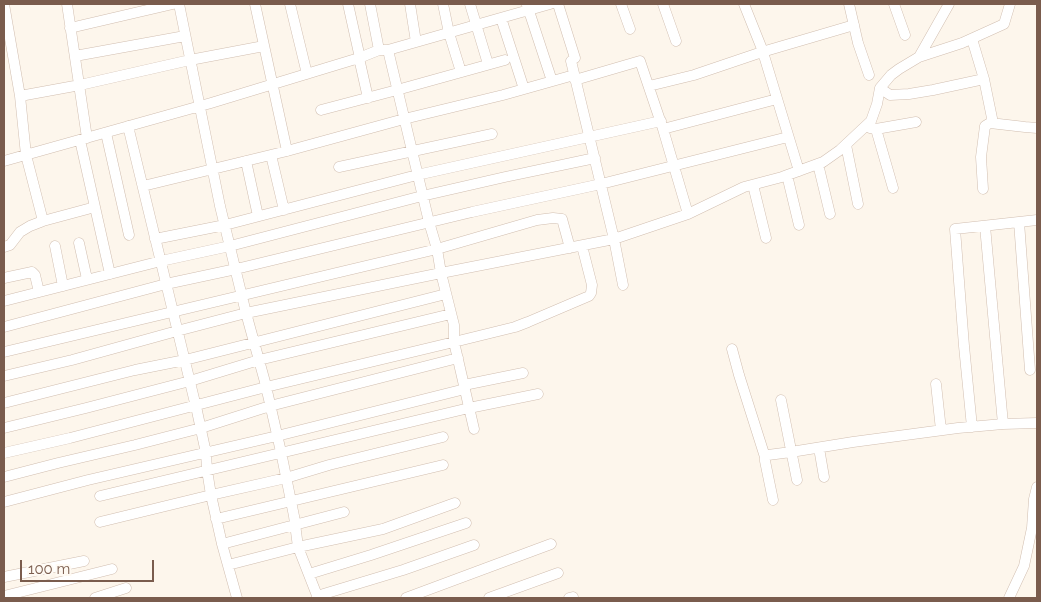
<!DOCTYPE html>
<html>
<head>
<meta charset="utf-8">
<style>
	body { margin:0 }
	#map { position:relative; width:1041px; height:602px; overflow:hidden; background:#fdf6ec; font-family:Raleway,sans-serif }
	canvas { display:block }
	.frame { position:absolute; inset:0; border:5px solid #7a5c4d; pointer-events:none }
	.scale { position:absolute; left:20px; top:560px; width:134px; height:22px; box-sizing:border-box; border:2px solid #7a5c4d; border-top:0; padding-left:6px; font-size:15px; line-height:18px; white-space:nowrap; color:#7a5c4d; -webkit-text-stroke:4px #fffaf3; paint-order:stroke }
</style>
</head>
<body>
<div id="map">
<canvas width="1041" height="602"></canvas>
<div class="frame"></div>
<div class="scale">100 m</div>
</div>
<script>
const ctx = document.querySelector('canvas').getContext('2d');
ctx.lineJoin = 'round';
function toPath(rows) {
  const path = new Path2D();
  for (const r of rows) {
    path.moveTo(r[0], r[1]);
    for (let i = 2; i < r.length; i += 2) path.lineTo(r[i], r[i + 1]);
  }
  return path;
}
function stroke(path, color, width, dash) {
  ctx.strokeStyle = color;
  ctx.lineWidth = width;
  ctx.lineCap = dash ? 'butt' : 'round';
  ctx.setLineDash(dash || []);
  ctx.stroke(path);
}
const minor = toPath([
	[4,4,20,96,26,155,43,221],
	[67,4,87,138],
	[179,4,220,206,246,313,265,382,281,452,294,516,298,547,318,598],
	[255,4,287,151],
	[290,4,307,74],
	[348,4,360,58],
	[370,4,379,50],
	[410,4,416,42],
	[443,4,449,33,461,72],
	[470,4,488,64],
	[558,4,575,58],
	[621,4,630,29],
	[663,4,676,41],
	[744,4,762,49,799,171],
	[849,4,858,43,869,75],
	[894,4,905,35],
	[527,5,552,81],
	[501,18,524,89],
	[70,28,173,4],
	[972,39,984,79,993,123],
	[388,50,429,222,437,249,441,273,454,325,454,342,474,429],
	[75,56,185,36],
	[919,57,962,43,1004,24,1010,4],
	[359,58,368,98],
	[571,61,614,239,688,214,744,187,782,177,823,162,840,150,871,121,877,104,880,88,890,95,909,94,933,90,984,79],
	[575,80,640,61,663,129,688,214],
	[649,86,694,75,762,52,854,25],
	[880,88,891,75,899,69,919,57,949,4],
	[20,96,80,85,190,60,264,46],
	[321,110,397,90,505,60],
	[128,126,197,411,206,453,207,470,211,495,222,544,237,598],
	[870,128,876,129,916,122],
	[663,129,777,99],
	[876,129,893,188],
	[106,133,129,235],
	[80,140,110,274],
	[846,145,858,204],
	[271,155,284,210],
	[4,161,211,103,359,58,379,50,388,50,550,4],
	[246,161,258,216],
	[818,164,830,214],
	[339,167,492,134],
	[787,175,799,225],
	[753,185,766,238],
	[143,186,287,151,404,119,503,95,574,75],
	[983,189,981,157,985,126,990,123,1025,127,1037,128],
	[1019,222,1030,370],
	[985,226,1003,424],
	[155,239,225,225,417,175,661,121],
	[79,243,87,279],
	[55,246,63,286],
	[4,247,10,245,20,232,30,226,43,221,95,207],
	[4,278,32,272,35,275,39,292],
	[4,301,161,261,230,246,422,196,505,177,595,158],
	[4,327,166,284,236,269,472,212,601,184,788,137],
	[732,349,739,375,765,457],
	[4,352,437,249,537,220,553,218,562,219,570,248],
	[4,376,72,360,177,331,246,313,441,273,614,239,623,285],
	[936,384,941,430],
	[464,385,523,373],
	[781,400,797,480],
	[4,403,135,370,185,360,446,294],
	[972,427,964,346,955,229,1037,220],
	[4,428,86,408,190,381,259,360,451,314],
	[819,448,824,477],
	[4,453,70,438,266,387,454,342,515,327,528,322,589,296,591,293,592,285,582,246],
	[4,477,58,463,135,445,201,428,270,406,458,358],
	[100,496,469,408,538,394],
	[773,500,765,461,765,457,768,455,791,452,853,442,958,428,1003,424,1037,423],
	[4,502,88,480,277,436,465,389],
	[216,519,443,465],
	[100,522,211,495,286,478,329,465,443,437],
	[222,544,344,512],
	[228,565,298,547,383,529,455,503],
	[309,574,371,555,466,523],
	[4,577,84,561],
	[4,596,112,569],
	[317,596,403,570,474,545],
	[95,598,126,588],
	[406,598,551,544],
	[489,598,558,573],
	[569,598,573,597],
	[1009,598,1024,566,1032,528,1034,499,1037,487]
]);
stroke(minor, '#d1beb0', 11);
stroke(minor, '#fff', 10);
</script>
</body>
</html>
